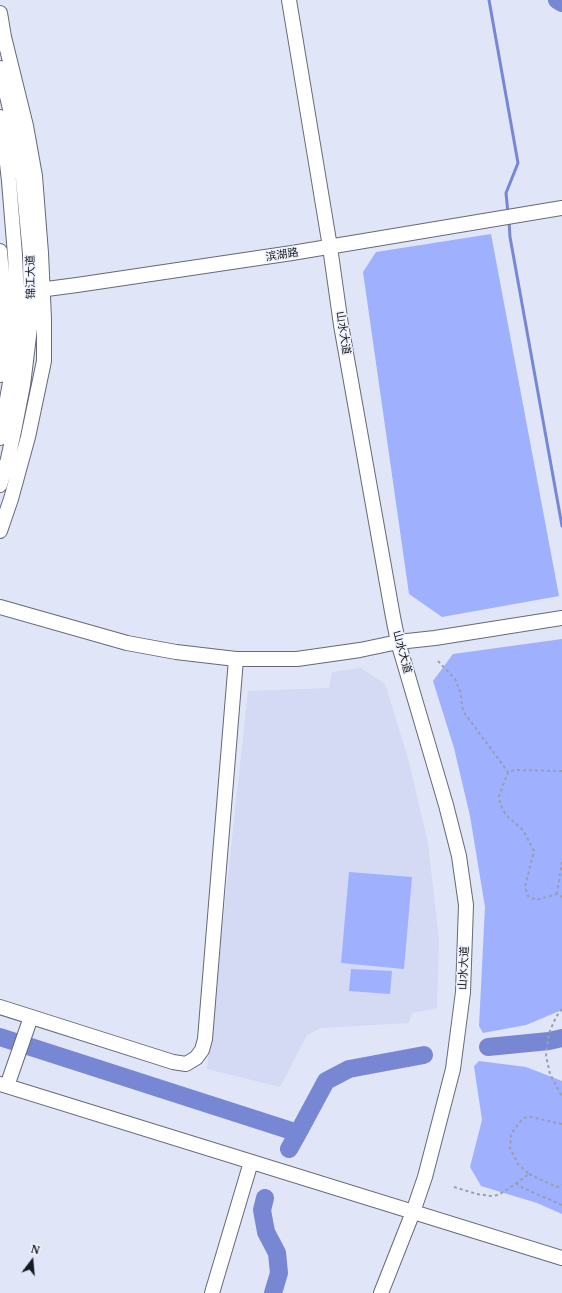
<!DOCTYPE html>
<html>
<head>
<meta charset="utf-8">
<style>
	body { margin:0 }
	#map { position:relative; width:562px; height:1293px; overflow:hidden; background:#e0e5f7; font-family:"Noto Serif",serif }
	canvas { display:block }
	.north { position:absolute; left:12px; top:1241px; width:40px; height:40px; -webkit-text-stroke:3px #eff2fe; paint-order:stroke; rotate:16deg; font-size:11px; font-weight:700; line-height:16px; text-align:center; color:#181a20 }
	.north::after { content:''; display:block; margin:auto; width:14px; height:18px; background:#181a20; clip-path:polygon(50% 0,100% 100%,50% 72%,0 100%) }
</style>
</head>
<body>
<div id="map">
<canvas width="562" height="1293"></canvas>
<div class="north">N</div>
</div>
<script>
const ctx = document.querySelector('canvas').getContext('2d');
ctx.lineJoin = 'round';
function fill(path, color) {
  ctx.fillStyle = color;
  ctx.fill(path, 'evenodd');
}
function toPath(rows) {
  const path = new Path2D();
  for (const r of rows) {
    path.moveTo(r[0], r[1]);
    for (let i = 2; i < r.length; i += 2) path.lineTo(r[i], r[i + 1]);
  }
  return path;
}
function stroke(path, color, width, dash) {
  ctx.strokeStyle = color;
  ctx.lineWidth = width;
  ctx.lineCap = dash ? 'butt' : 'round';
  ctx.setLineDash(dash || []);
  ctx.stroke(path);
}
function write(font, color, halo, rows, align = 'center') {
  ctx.font = font + ' "Noto Serif","Noto Sans SC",serif';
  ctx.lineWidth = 3;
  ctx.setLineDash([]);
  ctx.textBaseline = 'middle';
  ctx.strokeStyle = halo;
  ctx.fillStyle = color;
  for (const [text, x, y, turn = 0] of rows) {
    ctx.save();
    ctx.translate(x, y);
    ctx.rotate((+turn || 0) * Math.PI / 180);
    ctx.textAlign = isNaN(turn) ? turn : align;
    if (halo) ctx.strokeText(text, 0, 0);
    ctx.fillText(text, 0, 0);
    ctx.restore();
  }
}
fill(toPath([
	[361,668,385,684,408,758,428,843,439,940,437,1008,412,1013,409,1023,321,1028,307,1035,280,1087,207,1069,248,691,329,688,332,672]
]), '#d4daf4');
fill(toPath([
	[491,234,559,596,442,617,409,594,363,272,376,252],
	[562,639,562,1010,526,1025,483,1033,479,1026,485,907,470,816,454,748,433,681,453,654],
	[349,872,412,877,404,969,341,963],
	[351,969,392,971,390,994,349,991],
	[479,1061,526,1067,562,1081,562,1214,537,1203,481,1186,470,1167,482,1120,474,1066]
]), '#9fb0ff');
stroke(toPath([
	[489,0,518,163,506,193,508,213],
	[509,221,510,237,562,526]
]), '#7887d3', 3);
stroke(toPath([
	[557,0,562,3],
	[0,1037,298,1133,326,1081,349,1069,424,1055],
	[488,1047,549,1041,562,1038],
	[289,1149,298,1133],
	[265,1198,262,1210,266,1232,277,1253,279,1273,273,1293]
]), '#7887d3', 18);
const minor = toPath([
	[289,0,330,247,341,325,393,617,398,642,446,805,459,856,466,905,463,992,453,1069,425,1177,413,1212,381,1293],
	[0,13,4,37,26,126,35,176,41,253,44,319,44,361,28,437,11,499,0,531],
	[0,68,15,129,23,179,30,254,31,320,23,385,14,431,8,459,0,485],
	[0,117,3,129,9,181,15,255,18,321,11,377,0,438],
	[0,251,6,324,0,375],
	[0,290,24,292,77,285,292,253,562,208],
	[0,607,127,643,176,652,236,659,297,659,360,650,398,642,435,638,562,618],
	[0,1007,173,1062,186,1064,196,1058,202,1050,205,1039,236,659],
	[0,1084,562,1258],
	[7,1086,31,1017],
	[212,1293,251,1162]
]);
stroke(minor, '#656979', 16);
stroke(toPath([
	[438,661,455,679,460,691,463,711,508,772],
	[562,771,515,770,508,772,499,796,500,804,506,815,523,830,534,851,525,887,528,896,536,900,557,894,562,897],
	[557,894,562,862],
	[562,1009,556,1017,549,1033,546,1056,550,1074,562,1097],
	[529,1174,557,1187,562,1185],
	[516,1183,523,1188,562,1205],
	[454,1187,477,1194,491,1196,498,1195,508,1189,529,1174,518,1164,510,1148,511,1134,519,1123,524,1118,531,1117,562,1124]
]), '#9a9eac', 2, [3, 3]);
stroke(minor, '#fff', 14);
write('11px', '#181a20', '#eff2fe', [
	["滨湖路",282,255,-9],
	["锦江大道",31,277,-91],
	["山水大道",343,333,81],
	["山水大道",402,652,75],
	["山水大道",464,968,-87]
]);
</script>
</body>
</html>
